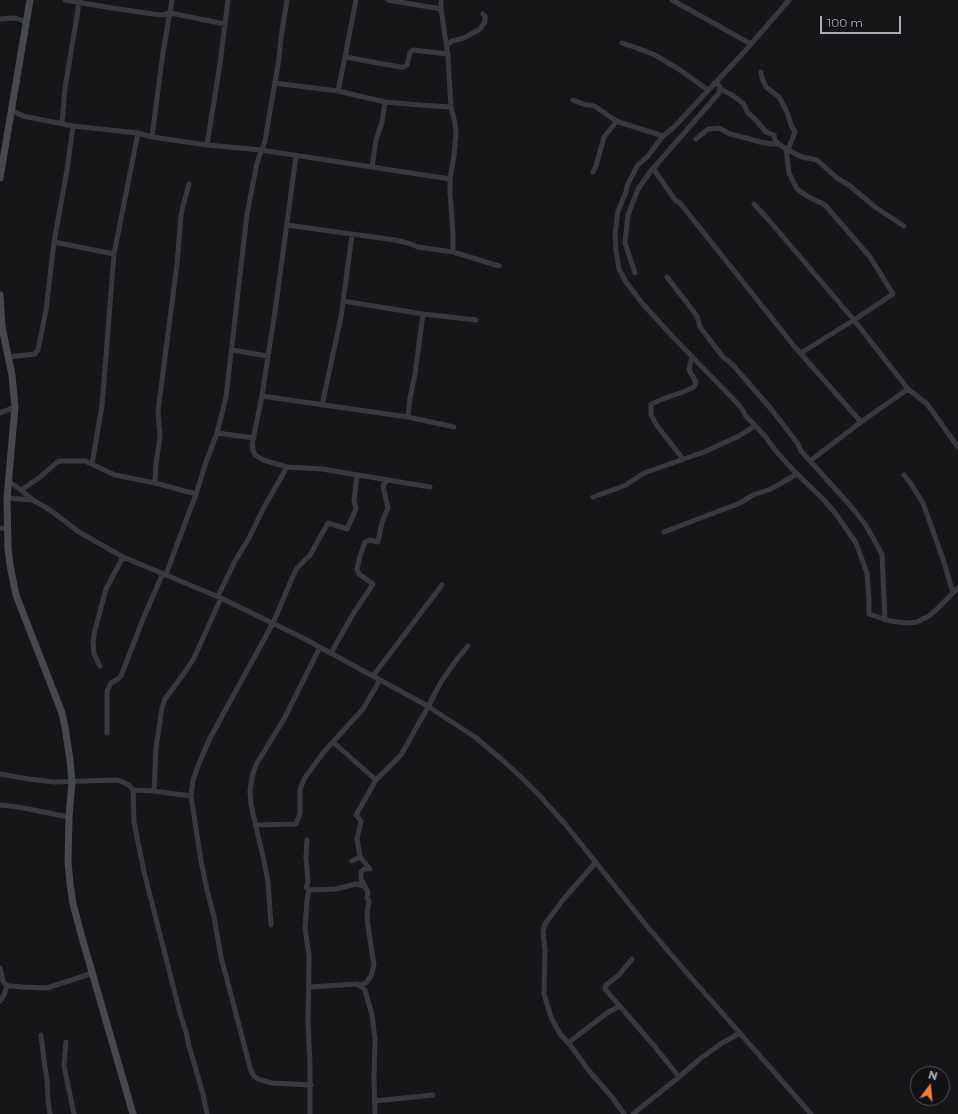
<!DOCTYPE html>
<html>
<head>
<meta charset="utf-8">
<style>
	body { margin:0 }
	#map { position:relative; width:958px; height:1114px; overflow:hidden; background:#161618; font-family:Montserrat,sans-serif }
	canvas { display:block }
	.north { position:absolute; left:910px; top:1066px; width:40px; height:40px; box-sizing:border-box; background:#111113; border:1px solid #4d5155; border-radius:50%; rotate:16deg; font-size:11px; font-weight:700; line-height:16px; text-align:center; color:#a8b1b8 }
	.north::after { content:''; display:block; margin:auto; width:14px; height:18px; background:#ef8036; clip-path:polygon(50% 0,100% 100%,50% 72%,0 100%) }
	.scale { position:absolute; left:820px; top:16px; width:81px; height:18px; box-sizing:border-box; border:2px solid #a8b1b8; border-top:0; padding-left:5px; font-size:12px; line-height:14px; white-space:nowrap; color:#a8b1b8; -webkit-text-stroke:3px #111113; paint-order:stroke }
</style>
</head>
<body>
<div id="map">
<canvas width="958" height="1114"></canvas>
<div class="north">N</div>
<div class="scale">100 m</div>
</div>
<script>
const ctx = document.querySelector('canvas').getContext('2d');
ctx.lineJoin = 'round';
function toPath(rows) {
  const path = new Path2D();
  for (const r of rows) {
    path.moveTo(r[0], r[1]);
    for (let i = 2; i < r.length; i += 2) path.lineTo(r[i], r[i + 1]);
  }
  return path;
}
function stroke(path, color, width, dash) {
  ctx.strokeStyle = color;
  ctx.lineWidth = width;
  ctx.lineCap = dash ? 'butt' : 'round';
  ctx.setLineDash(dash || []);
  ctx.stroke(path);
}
stroke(toPath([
	[65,0,112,8,153,14,162,15,170,13,225,24],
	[388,0,441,9],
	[441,0,441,9,448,56,451,107,455,123,456,132,454,156,450,179,450,192,453,235,453,252],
	[672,0,751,44],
	[789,0,745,51,674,127,663,136,648,156,637,166,627,186,626,192,618,211,615,235,616,251,619,269,626,282,642,303,672,336,737,403,742,409,745,415,764,435,775,450,793,470,823,499,836,514,856,543,867,573,869,600,869,614,890,621,907,623,917,622,929,616,935,611,958,588],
	[0,19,15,18,27,22],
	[622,43,637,48,655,55,680,70,708,90],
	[447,45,452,41,464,38,480,29,485,22,485,16,483,14],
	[345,57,400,67,404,67,407,65,410,53,413,50,448,54],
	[761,72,762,78,766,87,779,97,787,112,791,125,795,132,789,147,786,149,802,157,817,160,837,178,850,186,862,196,875,207,904,226],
	[274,83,338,91,385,102,420,105,451,107],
	[720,89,732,95,743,103,748,113,754,118,766,132,774,135,775,140,779,144],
	[338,91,345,57,356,0],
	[573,100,586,105,591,105,596,107,613,119,619,122,663,136],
	[11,110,23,116,73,126,138,133,152,137,207,145,261,150,450,179],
	[62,124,65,88,78,10,78,2],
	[152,137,163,52,172,0],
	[696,139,708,129,719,128,730,134,750,139,760,142,772,144,779,144,786,149,789,173,797,189,807,196,825,205,870,257,893,294,854,320,908,389,927,404,958,447],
	[207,145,220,64,228,0],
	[296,156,275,312,268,356,262,396,252,444,253,450,255,455,263,460,287,467,322,469,430,487],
	[372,167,376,140,382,122,385,102],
	[653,168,675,200,680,203,794,346,861,422,908,389],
	[593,172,596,166,604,137,617,121],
	[754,204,767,218,854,320,801,353],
	[287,225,395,240,408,243,418,247,453,252,499,266],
	[54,242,114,254],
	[635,273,625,243,628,215,638,189,650,172,719,93,720,89,719,85,714,83],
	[667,277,697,316,700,327,723,357,732,364,772,410,798,444,801,451,849,504,865,524,882,554,885,620],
	[343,301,423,314,476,320],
	[232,350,268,356],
	[8,357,35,354,38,350,46,310,54,242,67,170,73,126],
	[262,396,408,417,454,427],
	[322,405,341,317,352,235],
	[0,413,15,407],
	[408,417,410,398,415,374,423,314],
	[217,433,254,438],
	[683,459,658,427,651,415,651,404,668,397,683,392,694,387,696,382,689,370,692,356],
	[810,461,861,422],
	[92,464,102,406,114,254,138,133],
	[904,475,911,484,923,503,943,559,953,593],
	[8,481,21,490,33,500,50,510,79,532,123,557,221,598,303,638,426,705,475,737,500,758,519,775,539,795,565,824,646,925,687,973,811,1114],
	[155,483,156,463,160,438,158,411,177,264,181,215,183,206,189,184],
	[21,490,39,478,57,462,61,461,85,461,115,475,155,483,196,494],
	[593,497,626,485,644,473,704,452,739,436,755,426],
	[7,498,32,500],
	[0,528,8,529],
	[664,532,740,503,753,495,771,489,797,474],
	[166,574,196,494,206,462,217,433,226,397,247,214,257,163,265,141,267,129,279,59,281,37,287,0],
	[218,596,234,563,249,538,263,509,287,467],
	[331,653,353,614,373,584,359,574,357,569,360,556,365,542,370,540,378,542,382,522,388,508,383,486,386,481],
	[100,666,94,654,93,642,95,630,106,589,123,557],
	[373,676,442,585],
	[441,682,428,707,436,691,441,682,457,659,468,646],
	[107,733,107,691,111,683,118,679,121,676,143,619,163,573],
	[333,742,376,780],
	[0,774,29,779,54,782,117,780,123,782,130,786,133,790,134,822,144,872,180,1013,186,1032,189,1046,203,1094,207,1114],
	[133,790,154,791,191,796],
	[154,791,156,748,162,708,165,699,185,672,194,658,221,598],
	[0,805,18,807,69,817],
	[255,825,296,824,300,814,300,790,304,779,323,753,363,709,380,680],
	[307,840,306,857,308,882,306,888,309,890],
	[352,861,360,857,357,839,361,821,356,815,376,780,401,755,428,707],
	[596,862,562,901,545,924,543,931,545,950,544,994,551,1017,560,1034,571,1046,589,1071,612,1097,624,1114],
	[271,925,268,882,264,861,251,805,250,791,251,784,253,773,257,763,284,719,320,647],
	[632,959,619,975,606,985,605,989,656,1048,679,1077],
	[0,968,3,981,6,985,10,986,23,987,47,988,93,973],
	[360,985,366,983,371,976,374,965,368,926,367,914,369,901,367,898,368,892,361,879,361,872,364,869,370,869,360,857],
	[310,987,357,984,362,987,365,990,372,1015,375,1039,374,1079,375,1114],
	[0,1001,4,995,7,986],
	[41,1035,44,1060,47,1080,48,1101,50,1114],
	[66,1042,64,1066,74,1114],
	[568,1043,607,1013,616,1008,621,1007],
	[311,1085,272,1083,258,1079,254,1076,251,1071,221,957,214,917,207,890,201,861,191,796,193,780,198,766,209,740,273,623,293,576,297,568,310,555,328,523,347,529,356,509,354,500,357,475],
	[375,1101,433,1095],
	[310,1114,310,1064,308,1022,309,967,309,955,305,929,307,900,309,890,336,889,356,884,364,886],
	[633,1114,679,1077,701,1058,722,1043,740,1033]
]), '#37393d', 5);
stroke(toPath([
	[0,178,30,0],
	[0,295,2,327,12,375,15,407,7,498,8,548,10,565,16,595,62,713,65,727,70,760,72,782,69,817,68,862,70,883,73,904,83,941,133,1114]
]), '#45494d', 7);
</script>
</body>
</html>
